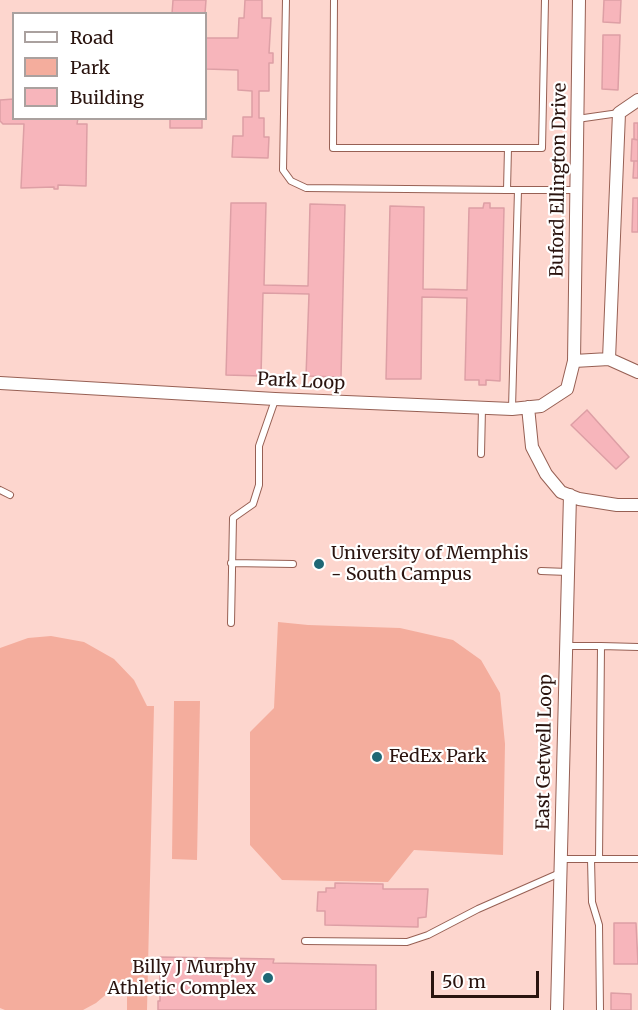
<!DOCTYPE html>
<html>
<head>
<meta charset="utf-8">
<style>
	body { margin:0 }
	#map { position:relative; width:638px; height:1010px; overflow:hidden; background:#fdd6ce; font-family:Merriweather,serif }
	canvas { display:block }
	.legend { position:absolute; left:12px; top:12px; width:195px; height:108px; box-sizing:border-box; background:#fff; border:2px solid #aaa19f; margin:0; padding:8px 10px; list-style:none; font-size:18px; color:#2a140f }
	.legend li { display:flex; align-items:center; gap:12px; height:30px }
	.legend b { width:30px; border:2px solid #aaa19f }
	.scale { position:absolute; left:431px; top:971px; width:108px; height:27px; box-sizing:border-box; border:3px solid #2a140f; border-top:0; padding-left:8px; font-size:18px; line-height:21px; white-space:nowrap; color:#2a140f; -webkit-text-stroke:4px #fff; paint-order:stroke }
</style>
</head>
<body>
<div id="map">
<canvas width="638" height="1010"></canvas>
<ul class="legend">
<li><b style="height:8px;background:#fff"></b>Road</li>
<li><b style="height:16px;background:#f4ad9d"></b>Park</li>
<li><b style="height:16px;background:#f7b5bb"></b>Building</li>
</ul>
<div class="scale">50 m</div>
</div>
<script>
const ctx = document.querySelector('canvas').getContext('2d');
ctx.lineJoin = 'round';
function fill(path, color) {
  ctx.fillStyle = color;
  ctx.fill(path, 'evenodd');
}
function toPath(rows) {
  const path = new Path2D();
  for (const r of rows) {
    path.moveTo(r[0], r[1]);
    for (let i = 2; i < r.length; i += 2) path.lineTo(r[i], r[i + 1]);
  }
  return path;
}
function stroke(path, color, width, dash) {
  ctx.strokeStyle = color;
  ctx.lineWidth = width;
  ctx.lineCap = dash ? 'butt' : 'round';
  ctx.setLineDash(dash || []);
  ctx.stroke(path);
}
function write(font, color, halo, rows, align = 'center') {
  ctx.font = font + ' Merriweather,serif';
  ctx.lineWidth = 4.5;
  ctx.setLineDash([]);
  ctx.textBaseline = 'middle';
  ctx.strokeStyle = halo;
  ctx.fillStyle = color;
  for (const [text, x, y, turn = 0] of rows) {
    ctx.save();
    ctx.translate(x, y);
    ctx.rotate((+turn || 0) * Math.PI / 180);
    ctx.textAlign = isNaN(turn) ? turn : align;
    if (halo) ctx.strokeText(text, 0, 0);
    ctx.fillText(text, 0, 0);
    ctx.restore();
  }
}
fill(toPath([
	[278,622,308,625,400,628,453,640,481,660,500,693,505,744,503,855,414,850,388,882,282,880,250,845,250,732,274,708],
	[51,636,84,642,114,659,134,680,147,706,154,706,147,1010,127,1010,127,986,116,986,96,1003,83,1010,5,1010,0,1008,0,648,28,638],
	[174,701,200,701,197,860,172,859]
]), '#f4ad9d');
const building = toPath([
	[173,0,206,0,205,14,172,14,173,0],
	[245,0,262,0,262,18,271,18,269,53,273,53,273,63,269,63,269,91,259,91,259,118,264,118,264,137,269,137,268,158,232,157,233,136,243,136,243,117,252,117,252,91,238,90,238,70,206,69,206,38,238,38,239,18,244,18,245,0],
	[604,0,621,0,620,23,603,22,604,0],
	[603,35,620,35,618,90,602,89,603,35],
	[14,99,14,118,78,118,77,124,87,124,86,186,58,185,58,189,54,189,54,187,21,188,24,124,3,124,0,121,0,100,14,99],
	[170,118,202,118,202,128,170,128,170,118],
	[634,123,638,123,638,140,634,139,634,123],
	[632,139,638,140,638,161,631,161,632,139],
	[634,161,638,161,638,178,633,178,634,161],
	[633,198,638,198,638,232,632,232,633,198],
	[231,203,266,203,264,285,308,286,310,204,345,205,341,377,306,376,309,294,263,293,261,376,226,375,231,203],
	[484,203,490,203,490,208,504,208,500,381,486,380,486,385,479,385,479,380,465,380,467,298,422,297,421,379,386,379,390,206,424,207,423,289,467,290,469,208,483,208,484,203],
	[587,410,629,457,616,469,571,425,587,410],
	[335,883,383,884,383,889,428,889,426,917,418,918,418,927,325,925,325,911,317,911,318,892,326,892,326,888,335,888,335,883],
	[614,923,636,923,638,964,614,964,614,923],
	[160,957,274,959,273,963,376,965,376,1010,158,1010,158,1001,160,1001,160,957],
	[611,993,631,994,631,1010,611,1010,611,993]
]);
fill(building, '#f7b5bb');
stroke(building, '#dd9fa5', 1.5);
const service = toPath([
	[286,0,283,170,291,181,306,188,507,190],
	[334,0,333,148,508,148],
	[545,0,542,148,508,148,507,190,576,190],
	[577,119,619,113],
	[512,408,518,190],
	[481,454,482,408],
	[0,490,10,495],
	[231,563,293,564],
	[541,571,568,572],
	[231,623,233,518,253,504,259,485,259,446,275,400],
	[566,646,601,646],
	[561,859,638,859],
	[591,859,592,902,599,925,600,1010],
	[599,859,601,646,638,647],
	[305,941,407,942,428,935,478,909,560,873]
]);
const minor = toPath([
	[609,359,619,113,638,100],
	[574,361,609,359,638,372],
	[0,383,275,399,512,409,541,406,567,389,574,361,579,0],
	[528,407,532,447,546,474,561,492,579,499,617,505,638,505],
	[557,1010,570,495]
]);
stroke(service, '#976054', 8);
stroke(minor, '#976054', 14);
stroke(service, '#fff', 6);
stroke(minor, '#fff', 12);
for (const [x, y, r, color] of [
	[319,564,6,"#1f6775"],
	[377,757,6,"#1f6775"],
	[268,978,6,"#1f6775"]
]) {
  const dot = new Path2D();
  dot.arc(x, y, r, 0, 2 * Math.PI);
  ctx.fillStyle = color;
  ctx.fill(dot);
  stroke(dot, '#fff', 2);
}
write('18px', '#2a140f', '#fff', [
	["Buford Ellington Drive",559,180,-89],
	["Park Loop",301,382,3],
	["East Getwell Loop",545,752,-89]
]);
write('18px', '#2a140f', '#fff', [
	["University of Memphis",331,554],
	["- South Campus",331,575],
	["FedEx Park",389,757],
	["Billy J Murphy",256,968,"right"],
	["Athletic Complex",256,989,"right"]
], 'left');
</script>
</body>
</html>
